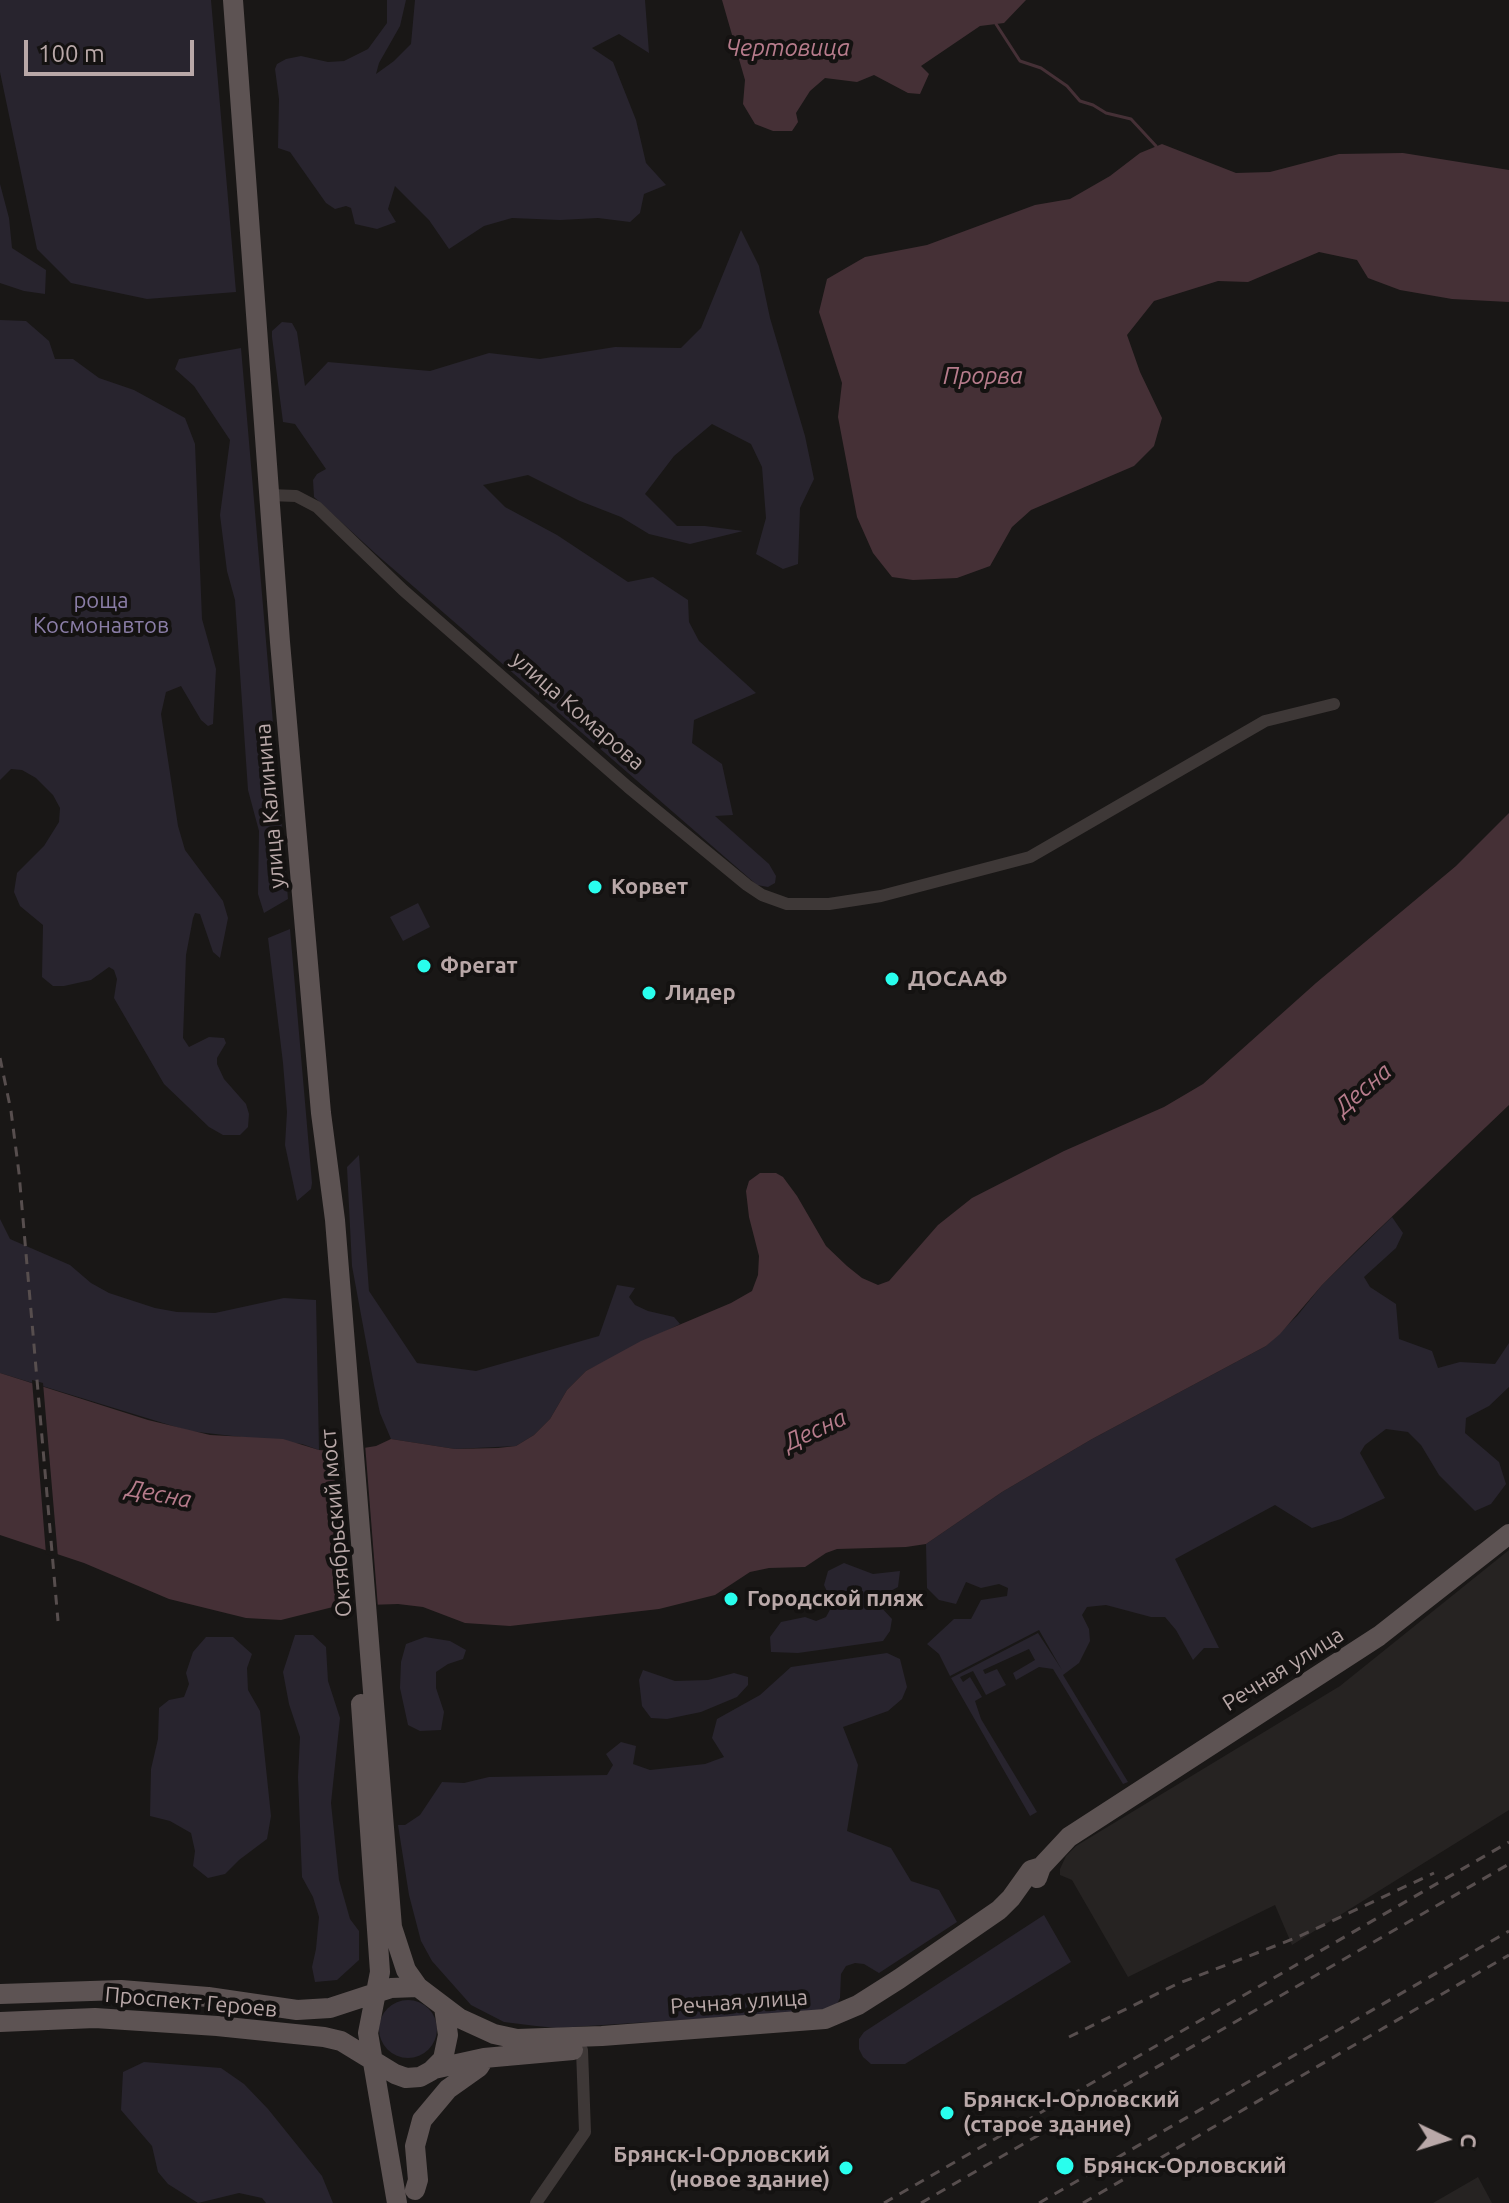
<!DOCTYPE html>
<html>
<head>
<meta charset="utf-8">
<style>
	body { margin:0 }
	#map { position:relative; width:1509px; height:2203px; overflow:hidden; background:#191716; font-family:Ubuntu,sans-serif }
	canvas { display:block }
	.north { position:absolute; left:1405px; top:2099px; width:80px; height:80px; -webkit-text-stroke:6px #141211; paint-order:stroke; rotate:94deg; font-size:22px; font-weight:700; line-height:32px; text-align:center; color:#b9a8a8 }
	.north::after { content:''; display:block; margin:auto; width:28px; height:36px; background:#b9a8a8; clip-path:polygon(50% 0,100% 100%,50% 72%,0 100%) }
	.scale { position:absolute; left:24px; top:40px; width:170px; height:36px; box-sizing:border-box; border:4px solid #b9a8a8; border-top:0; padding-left:10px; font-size:24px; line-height:28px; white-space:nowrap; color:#b9a8a8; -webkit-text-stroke:6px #141211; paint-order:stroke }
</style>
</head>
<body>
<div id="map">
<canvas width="1509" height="2203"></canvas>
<div class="north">С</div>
<div class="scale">100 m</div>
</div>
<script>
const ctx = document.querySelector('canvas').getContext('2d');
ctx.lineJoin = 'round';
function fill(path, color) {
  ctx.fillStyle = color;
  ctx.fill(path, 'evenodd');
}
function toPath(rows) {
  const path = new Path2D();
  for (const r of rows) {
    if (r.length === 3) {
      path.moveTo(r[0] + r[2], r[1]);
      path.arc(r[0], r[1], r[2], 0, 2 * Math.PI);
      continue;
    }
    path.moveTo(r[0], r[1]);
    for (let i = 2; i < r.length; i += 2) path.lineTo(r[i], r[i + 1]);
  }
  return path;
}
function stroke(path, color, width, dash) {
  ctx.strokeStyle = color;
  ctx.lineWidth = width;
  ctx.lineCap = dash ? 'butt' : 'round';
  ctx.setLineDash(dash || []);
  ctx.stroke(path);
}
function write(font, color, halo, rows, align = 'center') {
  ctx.font = font + ' Ubuntu,sans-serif';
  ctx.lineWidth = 8;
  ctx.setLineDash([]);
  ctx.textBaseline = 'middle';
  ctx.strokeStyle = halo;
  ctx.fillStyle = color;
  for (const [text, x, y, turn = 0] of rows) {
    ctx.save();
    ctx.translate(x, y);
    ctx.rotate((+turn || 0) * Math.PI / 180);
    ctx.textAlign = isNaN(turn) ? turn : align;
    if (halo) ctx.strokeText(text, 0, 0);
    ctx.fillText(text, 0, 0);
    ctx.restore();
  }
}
fill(toPath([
	[1509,1550,1509,1810,1292,1945,1275,1905,1128,1977,1072,1880,1060,1875,1060,1869,1066,1856,1076,1846,1340,1686],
	[1478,2177,1492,2203,1433,2203]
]), '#262322');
fill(toPath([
	[0,0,211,0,236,292,147,299,71,283,37,249,0,72],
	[387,0,406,0,400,26,379,63,376,74,394,61,411,44,415,0,645,0,649,53,619,34,592,48,613,62,636,120,646,163,666,185,644,194,640,213,630,222,598,218,560,220,512,218,484,226,449,249,429,220,395,186,388,209,396,222,377,229,355,224,351,208,346,206,335,209,326,203,290,152,278,148,279,99,275,69,277,64,286,59,301,56,328,62,344,61,368,49,387,23],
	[0,184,9,218,12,248,46,270,45,294,24,291,0,283],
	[741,230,759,266,770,318,805,436,814,479,800,508,798,564,783,569,756,554,766,518,762,467,751,444,712,424,674,456,645,494,677,526,705,526,743,531,690,544,649,534,621,517,580,501,528,475,483,485,505,507,557,535,628,582,653,577,688,600,689,622,699,641,756,693,694,720,692,743,722,764,733,815,715,816,769,864,776,876,775,883,768,887,757,885,376,554,314,497,313,480,317,474,326,469,295,424,283,422,272,337,272,331,282,322,292,323,297,332,305,386,328,362,430,371,489,353,540,359,615,347,681,348,701,328],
	[0,320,26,321,49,341,55,359,73,359,99,378,134,390,185,418,195,444,202,619,216,669,213,724,208,726,201,720,181,686,166,692,161,714,178,826,185,850,223,901,228,918,220,958,213,952,200,914,195,913,193,918,186,955,183,1038,189,1047,209,1037,224,1038,226,1043,217,1058,217,1064,224,1079,246,1104,249,1114,248,1127,240,1135,223,1135,209,1127,164,1084,114,998,117,979,114,970,109,967,91,980,64,986,53,986,42,977,43,925,20,906,14,892,17,873,44,846,59,822,60,808,53,795,36,778,22,770,11,769,0,780],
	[241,348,288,899,264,913,258,894,259,831,248,790,235,600,227,571,220,515,230,440,194,386,175,369,179,359],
	[418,903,430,927,403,941,390,917],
	[290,929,312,1183,311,1189,297,1201,285,1145,287,1112,283,1063,268,938],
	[359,1155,369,1291,417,1363,476,1371,599,1336,617,1285,635,1288,629,1297,635,1305,648,1311,674,1317,680,1324,586,1371,567,1390,550,1419,534,1435,516,1446,455,1449,391,1439,380,1413,374,1385,352,1266,347,1167],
	[1392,1217,1403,1233,1396,1248,1364,1277,1370,1287,1396,1304,1399,1339,1432,1351,1438,1368,1460,1362,1495,1364,1509,1343,1509,1387,1489,1406,1466,1418,1465,1433,1499,1462,1506,1484,1491,1504,1475,1511,1439,1475,1421,1445,1408,1432,1386,1429,1365,1445,1360,1453,1385,1498,1341,1519,1312,1528,1275,1505,1175,1559,1219,1648,1204,1648,1193,1660,1176,1630,1165,1617,1151,1617,1106,1605,1087,1607,1082,1615,1089,1629,1090,1641,1079,1663,1063,1675,1128,1782,1123,1784,1053,1669,1039,1667,1016,1680,1013,1673,1035,1660,1029,1649,983,1670,985,1674,997,1669,1006,1685,986,1695,973,1671,960,1677,963,1682,970,1677,982,1697,975,1701,981,1719,1037,1812,1030,1816,951,1678,1038,1633,1062,1670,1039,1630,950,1676,939,1654,927,1644,954,1619,971,1619,981,1600,1007,1596,1008,1588,999,1584,981,1588,966,1582,956,1604,939,1600,927,1588,926,1544,1002,1492,1092,1439,1266,1346,1297,1316,1322,1285],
	[0,1219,10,1239,70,1265,91,1283,109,1293,155,1308,177,1312,215,1313,284,1298,316,1300,319,1450,302,1444,189,1431,0,1373],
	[844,1563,873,1574,900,1571,898,1587,885,1594,880,1606,892,1619,890,1631,883,1641,798,1653,771,1652,770,1637,781,1622,805,1617,816,1621,826,1617,833,1604,824,1585,828,1571],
	[295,1635,313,1635,326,1647,328,1681,340,1718,331,1803,339,1880,350,1919,359,1931,359,1960,337,1980,315,1982,312,1967,316,1949,319,1917,313,1897,302,1877,298,1777,300,1737,289,1704,283,1672],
	[206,1637,233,1637,252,1654,247,1668,248,1690,260,1711,271,1816,267,1839,239,1860,225,1874,208,1878,193,1866,195,1851,191,1833,170,1821,150,1816,151,1769,158,1739,159,1708,169,1700,184,1697,189,1684,186,1673,193,1652],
	[425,1637,450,1641,466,1650,463,1659,448,1664,436,1672,436,1688,444,1712,441,1730,420,1731,408,1725,400,1688,401,1662,406,1644],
	[887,1653,900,1659,907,1687,902,1699,888,1711,843,1727,858,1765,847,1831,891,1848,911,1881,939,1890,957,1922,879,1973,864,1964,855,1963,846,1966,841,1974,840,1998,834,2010,557,2028,536,2026,504,2022,471,2005,432,1961,421,1941,409,1895,398,1825,405,1825,420,1815,442,1782,464,1783,489,1777,607,1775,613,1765,606,1754,621,1742,636,1746,633,1764,650,1770,705,1764,724,1757,712,1738,717,1719,760,1695,791,1667],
	[643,1670,675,1681,708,1680,734,1673,748,1677,748,1685,737,1697,701,1712,667,1719,651,1718,642,1706,639,1680],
	[1044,1915,1071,1962,905,2064,871,2064,863,2057,859,2049,859,2039,864,2032],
	[408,2029,29],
	[144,2062,221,2068,244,2084,268,2109,322,2176,333,2203,266,2203,262,2198,239,2193,198,2203,168,2184,158,2172,152,2146,121,2110,123,2072]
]), '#28242e');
fill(toPath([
	[722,0,1026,0,1004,23,980,26,921,66,929,74,920,94,908,93,874,75,857,82,825,78,810,91,796,113,798,122,792,131,773,131,755,124,743,104,745,80],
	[1162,144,1236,173,1270,172,1339,154,1403,153,1509,170,1509,302,1452,299,1400,290,1368,278,1357,260,1319,252,1248,282,1218,281,1154,301,1127,335,1140,372,1162,418,1154,446,1134,466,1031,510,1012,527,990,566,957,578,913,580,892,577,873,553,857,517,838,417,842,383,819,312,827,279,865,257,927,245,1035,205,1070,199,1110,176,1140,153],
	[1509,813,1509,1105,1359,1248,1322,1285,1280,1334,1266,1346,1092,1439,1002,1492,926,1544,906,1547,837,1549,826,1553,805,1567,769,1568,750,1572,715,1595,659,1609,510,1626,465,1623,423,1607,398,1604,337,1606,281,1620,246,1618,169,1599,84,1563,0,1535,0,1373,148,1420,210,1435,283,1439,319,1450,339,1452,376,1446,391,1439,455,1449,498,1448,516,1446,534,1435,550,1419,567,1390,586,1371,641,1341,731,1303,752,1291,758,1275,759,1256,749,1217,746,1191,749,1181,760,1173,776,1173,783,1177,797,1196,826,1246,847,1266,862,1278,878,1285,889,1281,938,1225,972,1198,1064,1151,1164,1107,1203,1084,1316,983,1456,866]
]), '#453036');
fill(toPath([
	[32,1380,43,1383,58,1558,46,1554],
	[365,1444,378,1608,345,1610,332,1447]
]), '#191716');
stroke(toPath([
	[996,24,1020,61,1041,68,1067,86,1080,101,1093,105,1106,113,1131,119,1156,146]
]), '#453036', 3);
stroke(toPath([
	[269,495,296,496,317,507,403,590,628,787,747,885,762,895,787,904,829,904,881,896,1030,857,1265,721,1334,704],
	[536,2203,585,2132,582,2050]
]), '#3e3837', 12);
stroke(toPath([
	[233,0,280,642,321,1113,335,1220,392,1927,406,1970,418,1987,459,2018,494,2034,517,2039,602,2036,825,2019,858,2005,899,1979,999,1910,1011,1898,1031,1870,1041,1867],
	[361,1704,380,1972,368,2033,397,2203],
	[1037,1878,1041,1867,1069,1837,1379,1636,1509,1534],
	[0,1994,121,1990,208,1997,297,2010,330,2008,391,1988,418,1987],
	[0,2022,95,2018,217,2026,324,2037,341,2041,395,2074,406,2078,420,2077,431,2071,443,2059,448,2035,444,2007],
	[434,2069,484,2058,573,2050],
	[415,2190,418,2180,415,2146,422,2120,448,2089,479,2067,484,2059]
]), '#5d5353', 20);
stroke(toPath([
	[0,1058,11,1111,19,1173,58,1621],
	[1069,2037,1177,1984,1298,1937,1434,1873],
	[884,2203,1509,1842],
	[921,2203,1509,1864],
	[1039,2203,1509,1931],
	[1083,2203,1509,1955]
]), '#574e4e', 3, [10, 8]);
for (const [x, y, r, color] of [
	[595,887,8,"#29feed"],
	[424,966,8,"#29feed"],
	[892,979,8,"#29feed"],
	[649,993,8,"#29feed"],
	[731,1599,8,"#29feed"],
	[947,2113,8,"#29feed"],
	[1065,2166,10,"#29feed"],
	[846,2168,8,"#29feed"]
]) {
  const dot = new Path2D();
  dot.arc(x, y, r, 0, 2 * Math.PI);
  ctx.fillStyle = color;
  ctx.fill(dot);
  stroke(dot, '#141211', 3);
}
write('22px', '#8a7da6', '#141211', [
	["роща",101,601],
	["Космонавтов",101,626]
]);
write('22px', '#b9a8a8', '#141211', [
	["улица Комарова",578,711,41],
	["улица Калинина",270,806,-95],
	["Октябрьский мост",336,1523,-95],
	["Речная улица",1283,1669,-32],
	["Проспект Героев",191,2002,5],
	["Речная улица",739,2002,-4]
]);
write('bold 22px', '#b9a8a8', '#141211', [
	["Корвет",611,887],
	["Фрегат",440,966],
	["ДОСААФ",908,979],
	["Лидер",665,993],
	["Городской пляж",747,1599],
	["Брянск-I-Орловский",963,2100],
	["(старое здание)",963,2125],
	["Брянск-I-Орловский",830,2155,"right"],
	["(новое здание)",830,2180,"right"],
	["Брянск-Орловский",1083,2166]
], 'left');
write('italic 24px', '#b77c8c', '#141211', [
	["Чертовица",788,48],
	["Прорва",983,376],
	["Десна",1363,1089,-40],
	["Десна",815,1430,-25],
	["Десна",159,1494,11]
]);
</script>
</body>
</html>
